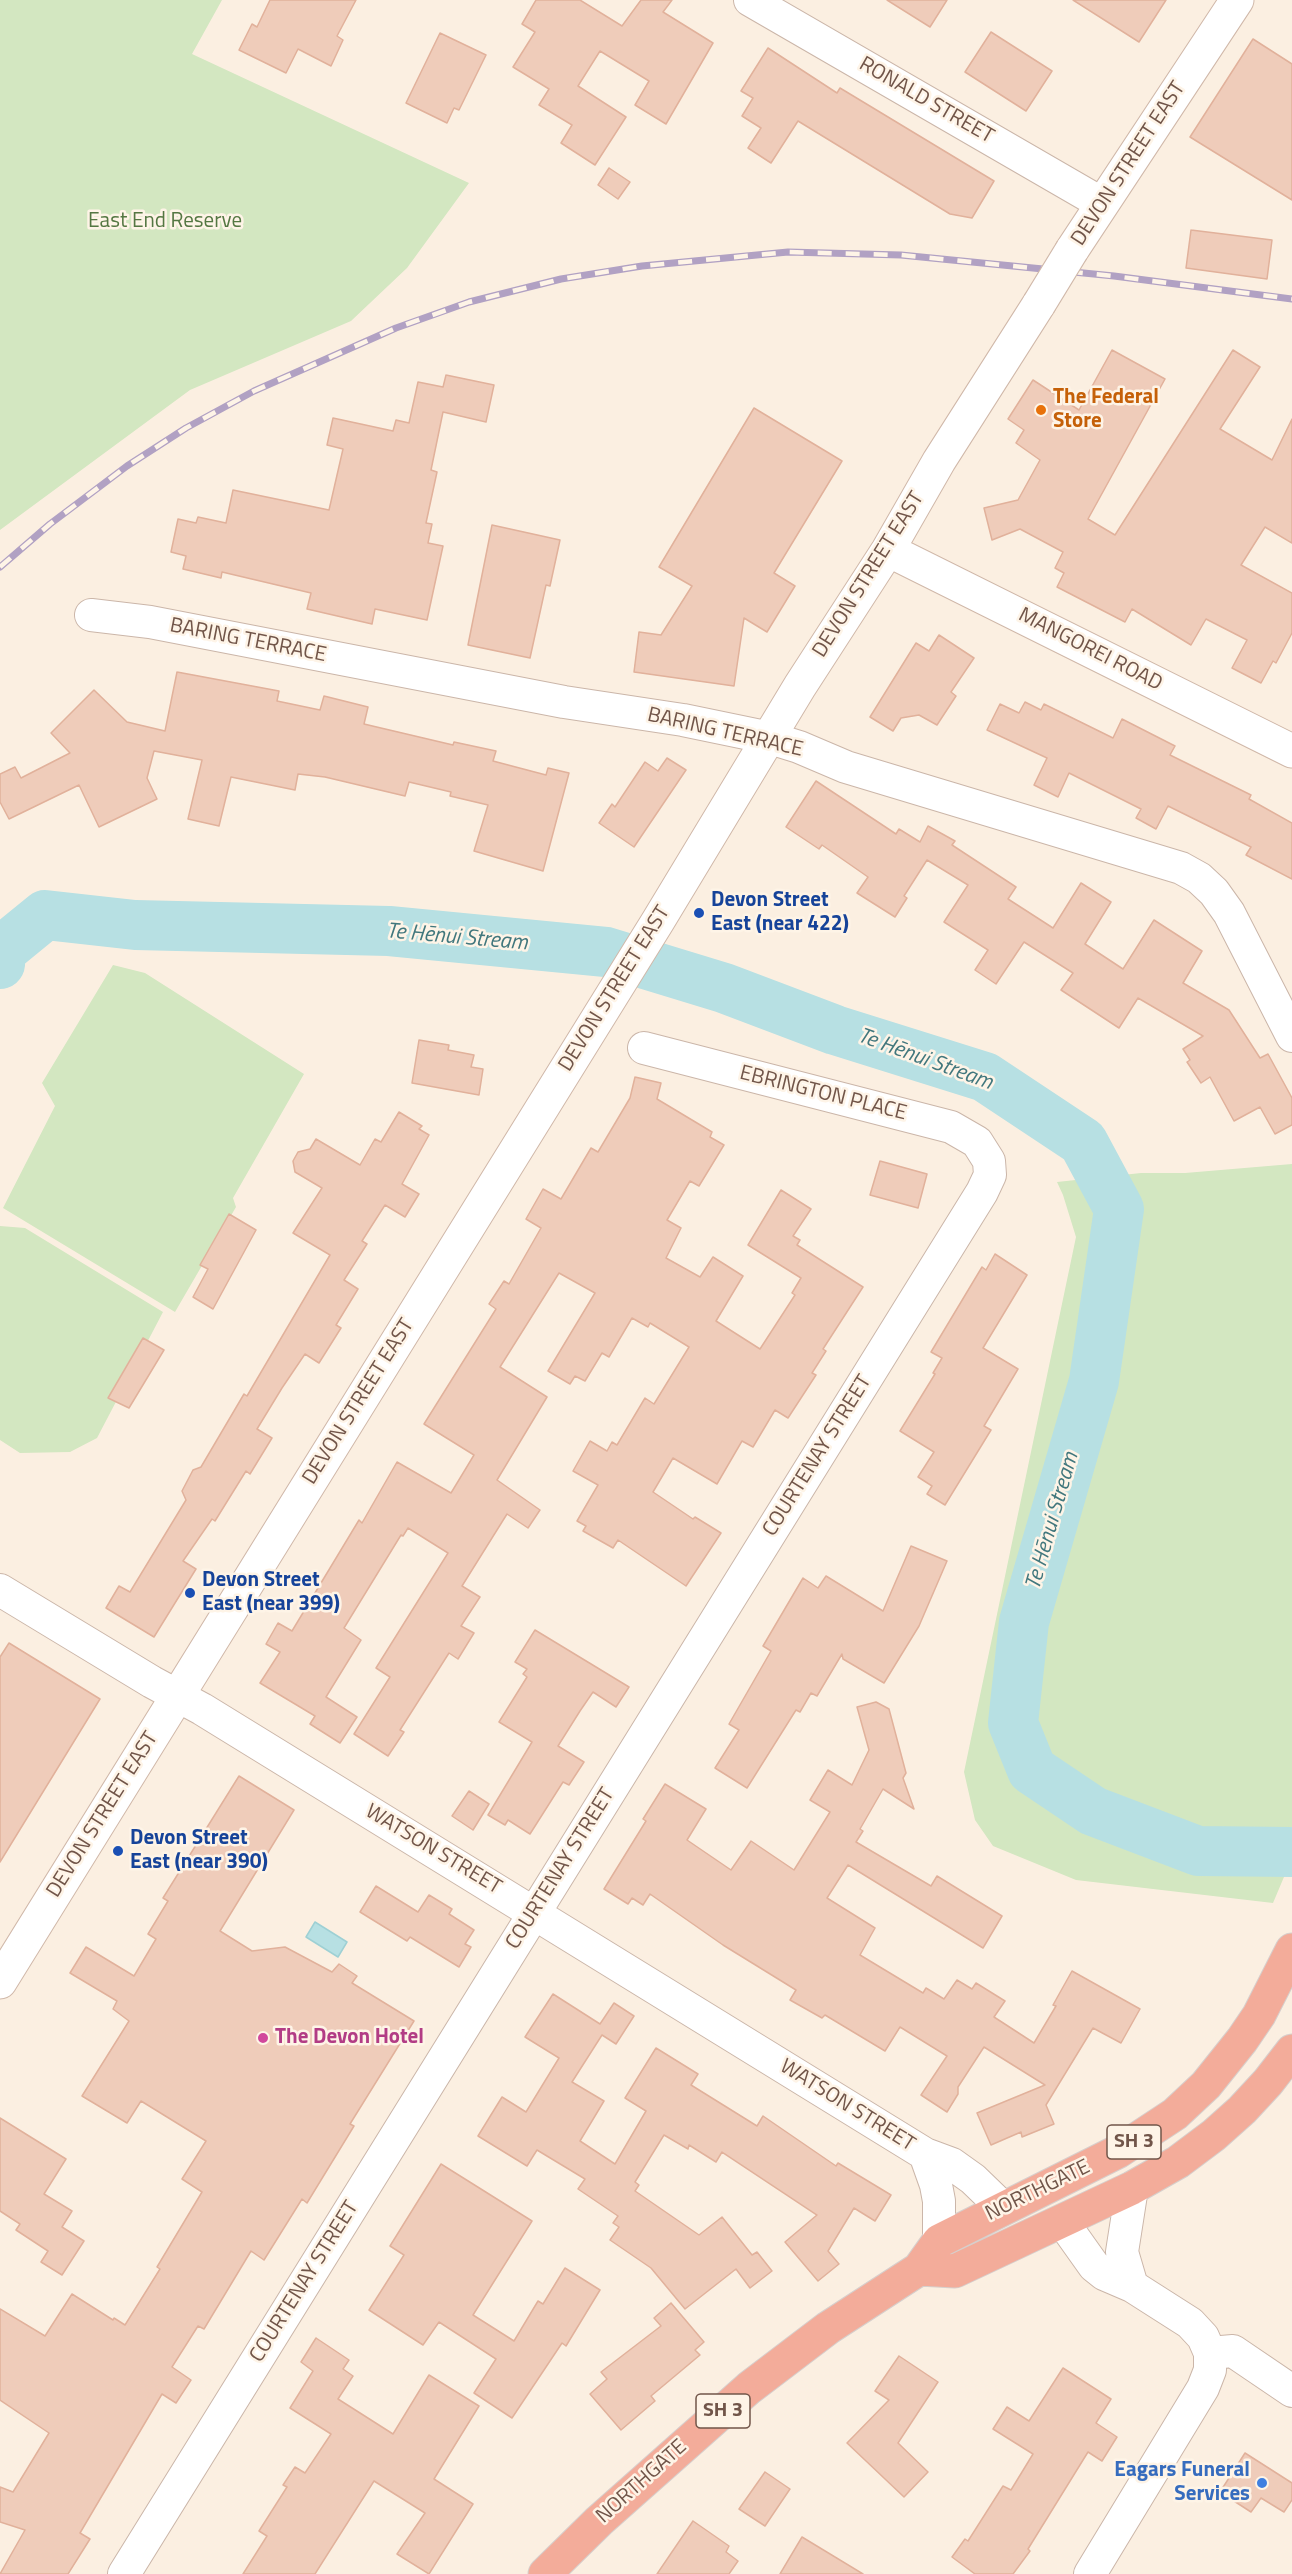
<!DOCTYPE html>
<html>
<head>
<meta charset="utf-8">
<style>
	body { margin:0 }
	canvas { display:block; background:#fbefe1 }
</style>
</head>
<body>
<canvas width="1292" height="2574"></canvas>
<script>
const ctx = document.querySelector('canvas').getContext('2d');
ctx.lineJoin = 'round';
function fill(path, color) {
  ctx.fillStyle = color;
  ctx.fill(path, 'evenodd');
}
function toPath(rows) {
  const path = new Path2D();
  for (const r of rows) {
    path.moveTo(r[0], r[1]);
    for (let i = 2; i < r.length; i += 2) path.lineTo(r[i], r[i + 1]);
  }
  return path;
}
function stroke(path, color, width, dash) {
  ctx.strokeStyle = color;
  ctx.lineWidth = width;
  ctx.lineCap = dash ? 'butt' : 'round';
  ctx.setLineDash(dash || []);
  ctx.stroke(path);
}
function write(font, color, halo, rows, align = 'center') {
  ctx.font = font + ' "Titillium Web",sans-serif';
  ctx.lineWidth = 5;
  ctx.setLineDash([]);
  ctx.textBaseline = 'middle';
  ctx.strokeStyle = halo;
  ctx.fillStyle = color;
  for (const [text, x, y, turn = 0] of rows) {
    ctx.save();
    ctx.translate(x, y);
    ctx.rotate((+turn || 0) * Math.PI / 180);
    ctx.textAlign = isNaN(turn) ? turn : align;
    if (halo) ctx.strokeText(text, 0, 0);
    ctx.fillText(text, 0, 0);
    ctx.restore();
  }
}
fill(toPath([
	[0,0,222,0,192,54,469,183,407,268,351,321,190,390,0,530],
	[113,965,145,973,304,1074,233,1198,236,1207,175,1312,3,1208,55,1106,42,1083],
	[1292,1164,1292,1858,1273,1903,1076,1880,993,1846,975,1820,964,1772,1076,1237,1063,1195,1057,1182,1141,1173,1185,1173],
	[0,1226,25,1228,163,1312,97,1438,70,1452,20,1453,0,1440]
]), '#d3e7c1');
const water = toPath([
	[315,1922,347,1942,338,1957,306,1937,315,1922]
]);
fill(water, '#b7e0e3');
stroke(water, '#9ed0d4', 1.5);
stroke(toPath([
	[0,964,1,951,45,915,135,925,389,931,606,952,724,988,835,1030,985,1077,1083,1142,1119,1209,1094,1381,1024,1622,1013,1723,1032,1770,1093,1811,1198,1851,1292,1852]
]), '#b7e0e3', 50);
const building = toPath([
	[270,0,356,0,337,36,343,40,331,66,298,49,286,73,239,50,252,24,257,27,270,0],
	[536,0,580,0,622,26,641,0,672,0,663,12,713,43,666,124,635,105,649,81,600,51,578,86,626,117,595,165,561,143,572,125,539,105,549,89,513,67,535,32,522,24,536,0],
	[887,0,947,0,930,27,887,0],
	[1073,0,1166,0,1139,42,1073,0],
	[991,32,1052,71,1026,111,965,72,991,32],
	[440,33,486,55,459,110,454,108,447,123,406,103,440,33],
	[1253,39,1292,64,1292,200,1190,137,1253,39],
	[768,48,837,93,840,88,994,181,972,218,950,214,798,121,771,163,748,148,761,128,742,116,753,98,741,91,768,48],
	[609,168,630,182,618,199,598,185,609,168],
	[1191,230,1272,240,1267,279,1186,268,1191,230],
	[1112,350,1165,379,1088,519,1115,535,1233,350,1260,367,1220,429,1272,460,1292,419,1292,543,1265,527,1241,565,1292,593,1292,633,1276,663,1273,661,1261,683,1232,668,1247,640,1206,619,1191,645,1132,609,1125,622,1057,587,1064,573,1055,568,1063,552,1020,529,992,540,984,508,1018,500,1040,460,1016,443,1024,430,1008,419,1033,380,1079,410,1112,350],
	[446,375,494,385,486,422,443,412,431,470,437,472,426,523,432,524,428,543,443,546,427,620,375,609,372,624,307,609,311,593,222,572,221,578,183,569,186,556,171,552,178,519,196,523,198,517,226,523,233,490,329,510,343,449,327,445,333,418,393,431,396,420,409,423,418,382,443,387,446,375],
	[754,408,842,461,774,573,795,586,767,632,744,618,734,686,634,672,639,632,661,635,692,586,659,567,754,408],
	[492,525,560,540,550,586,546,585,530,658,468,645,492,525],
	[939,635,974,658,951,692,956,696,937,725,919,715,901,718,893,731,870,717,916,643,929,651,939,635],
	[177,672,279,691,277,701,320,710,324,696,368,707,364,724,453,745,454,742,496,751,493,761,546,775,548,768,569,773,543,871,474,851,488,805,450,796,451,792,409,782,405,796,325,777,298,774,295,790,231,777,219,826,188,819,202,760,154,751,147,778,157,799,99,827,79,785,9,819,0,802,0,774,15,767,21,778,70,753,51,733,94,690,127,722,165,731,177,672],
	[1025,702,1041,710,1044,704,1113,738,1122,719,1175,746,1170,755,1251,795,1249,799,1292,823,1292,879,1246,855,1251,847,1168,806,1156,829,1136,818,1141,809,1069,773,1058,797,1034,785,1047,758,987,730,1000,704,1019,713,1025,702],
	[667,758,686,770,634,847,599,823,612,804,615,807,645,762,658,771,667,758],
	[816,781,896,834,899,829,920,842,928,826,955,841,952,845,1016,887,1008,899,1053,928,1081,883,1111,902,1085,944,1123,969,1154,920,1202,951,1183,983,1229,1010,1260,1058,1268,1054,1292,1098,1292,1125,1275,1134,1260,1107,1234,1121,1210,1077,1201,1083,1187,1062,1190,1060,1183,1049,1203,1036,1138,998,1119,1028,1061,990,1073,973,1024,942,996,984,975,970,988,950,944,922,968,885,927,860,904,896,907,898,895,917,857,893,868,877,822,845,819,849,786,827,816,781],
	[419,1040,449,1045,448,1050,474,1055,471,1067,483,1069,479,1095,412,1083,419,1040],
	[635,1077,661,1083,657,1099,712,1132,710,1137,724,1145,699,1186,690,1181,667,1220,681,1228,666,1258,700,1277,713,1257,743,1276,716,1321,760,1349,795,1295,792,1293,801,1278,748,1245,781,1190,811,1209,793,1236,800,1240,797,1245,863,1287,823,1349,826,1351,812,1373,816,1375,788,1418,775,1410,753,1447,742,1441,717,1484,673,1458,653,1492,693,1519,695,1517,721,1533,686,1586,618,1540,613,1548,583,1531,586,1526,577,1521,598,1485,573,1471,590,1441,607,1451,612,1442,617,1445,645,1398,654,1404,689,1347,650,1323,648,1327,632,1318,609,1357,602,1353,585,1381,575,1376,570,1384,548,1371,595,1293,559,1273,500,1367,547,1397,497,1480,540,1510,528,1528,507,1514,462,1586,480,1597,461,1626,474,1633,458,1659,449,1653,400,1730,404,1732,388,1756,354,1734,390,1677,376,1668,448,1553,408,1528,403,1536,401,1535,344,1628,361,1640,326,1697,357,1717,340,1743,310,1724,315,1716,260,1683,280,1652,266,1644,278,1623,292,1631,359,1520,362,1523,397,1462,451,1493,474,1455,424,1424,496,1309,489,1304,504,1281,509,1284,541,1228,526,1219,543,1189,561,1199,591,1148,598,1152,630,1098,635,1077],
	[399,1112,422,1126,419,1129,429,1135,402,1184,419,1194,405,1217,385,1205,362,1241,367,1244,344,1280,358,1289,336,1325,341,1328,319,1363,305,1354,282,1388,257,1429,272,1438,250,1474,246,1471,215,1521,212,1519,183,1561,196,1569,154,1637,106,1608,119,1586,130,1592,186,1500,182,1491,193,1470,201,1467,244,1394,247,1396,330,1255,293,1233,322,1188,295,1172,293,1161,298,1152,310,1149,316,1139,360,1165,375,1139,381,1142,399,1112],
	[880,1161,927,1174,918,1208,870,1195,880,1161],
	[229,1214,256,1230,213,1309,193,1297,208,1269,200,1265,229,1214],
	[995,1254,1027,1275,983,1348,1018,1369,984,1426,991,1430,945,1505,927,1494,932,1486,918,1477,934,1452,900,1431,935,1374,933,1373,942,1358,931,1352,982,1267,986,1270,995,1254],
	[143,1338,164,1350,129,1408,108,1398,143,1338],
	[911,1546,947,1561,919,1626,884,1683,843,1659,842,1654,817,1696,811,1693,800,1712,796,1710,747,1788,715,1768,739,1730,729,1724,771,1651,763,1646,803,1578,818,1588,826,1576,883,1611,911,1546],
	[535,1630,629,1687,616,1707,593,1692,580,1711,558,1746,584,1762,569,1785,563,1782,530,1834,508,1820,505,1825,488,1815,532,1742,499,1722,527,1677,523,1674,527,1669,515,1662,535,1630],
	[9,1643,100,1699,0,1862,0,1657,9,1643],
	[876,1702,889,1709,906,1773,903,1778,914,1809,883,1789,860,1829,863,1831,856,1842,931,1886,937,1876,1002,1916,983,1948,848,1865,827,1898,875,1928,860,1955,923,1993,926,1988,944,1999,957,1980,972,1989,976,1983,1005,2001,994,2017,1034,2043,1056,2006,1053,2005,1072,1971,1140,2009,1121,2043,1093,2028,1046,2105,1054,2124,1022,2137,1021,2132,991,2145,977,2113,1045,2085,984,2047,958,2087,958,2094,947,2112,921,2095,947,2056,900,2027,885,2051,825,2015,822,2018,790,2000,796,1990,723,1945,650,1894,643,1905,632,1898,628,1904,604,1889,646,1821,643,1819,665,1784,706,1809,687,1840,731,1870,751,1841,794,1870,830,1812,810,1800,828,1770,852,1785,869,1750,857,1707,876,1702],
	[239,1776,294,1810,220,1931,252,1951,285,1947,332,1972,339,1964,357,1976,352,1983,414,2021,350,2124,354,2126,307,2203,302,2199,264,2260,251,2251,204,2329,198,2326,172,2367,191,2380,176,2403,162,2394,80,2533,90,2539,68,2574,0,2574,25,2530,0,2522,0,2487,13,2492,49,2433,0,2400,0,2309,45,2336,72,2294,113,2320,114,2318,125,2325,160,2269,157,2267,202,2192,182,2179,206,2141,141,2101,127,2123,82,2096,129,2021,113,2009,117,2001,70,1973,86,1947,134,1976,156,1939,148,1934,168,1901,163,1898,239,1776],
	[469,1791,489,1804,473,1830,452,1816,469,1791],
	[376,1886,418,1912,429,1895,452,1909,449,1914,474,1930,465,1944,471,1947,459,1967,410,1937,407,1941,360,1912,376,1886],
	[553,1994,600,2024,614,2003,634,2016,616,2044,602,2035,572,2082,604,2101,580,2141,615,2164,646,2111,625,2098,656,2048,698,2074,691,2085,757,2126,763,2116,836,2166,838,2163,891,2195,875,2221,854,2208,828,2251,839,2264,818,2281,785,2242,817,2215,722,2152,716,2162,689,2145,688,2149,664,2135,635,2182,639,2185,635,2191,699,2235,722,2217,752,2255,757,2252,772,2271,750,2288,736,2269,685,2309,651,2268,610,2240,619,2227,613,2223,618,2216,578,2189,585,2179,537,2150,527,2166,478,2136,502,2097,526,2112,559,2058,525,2037,553,1994],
	[0,2118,66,2159,44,2194,72,2211,62,2227,84,2241,62,2275,41,2262,48,2251,16,2230,20,2224,0,2211,0,2118],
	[441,2164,532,2221,473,2315,514,2341,538,2301,543,2304,565,2268,600,2290,566,2346,562,2343,512,2418,474,2393,496,2359,439,2322,423,2345,369,2310,404,2255,390,2246,441,2164],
	[671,2303,704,2342,695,2350,700,2355,651,2396,655,2401,621,2430,590,2394,607,2379,601,2372,661,2326,654,2318,671,2303],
	[316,2338,349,2360,343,2369,353,2376,338,2399,393,2434,429,2375,479,2406,434,2479,473,2504,429,2574,397,2554,425,2513,374,2481,315,2574,243,2574,267,2536,259,2531,287,2487,283,2485,295,2467,305,2473,331,2434,290,2408,313,2371,301,2362,316,2338],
	[899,2356,938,2382,898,2443,928,2472,904,2497,847,2443,889,2400,875,2391,899,2356],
	[1063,2368,1111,2399,1096,2423,1117,2437,1102,2461,1088,2452,1028,2549,1030,2551,1013,2574,975,2574,952,2557,965,2539,968,2541,1003,2486,1011,2490,1033,2454,993,2429,1007,2407,1029,2421,1063,2368],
	[1245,2453,1292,2483,1292,2500,1284,2512,1261,2498,1251,2512,1220,2492,1245,2453],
	[765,2472,790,2489,765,2526,739,2509,765,2472],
	[693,2521,729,2546,726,2552,738,2561,729,2574,657,2574,693,2521],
	[802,2537,863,2574,780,2574,802,2537]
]);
fill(building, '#efccba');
stroke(building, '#e1b19b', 1.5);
const street = toPath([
	[750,0,1101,203],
	[91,615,150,622,564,702,683,720,770,738,799,747,846,767,1181,868,1199,878,1214,892,1229,913,1292,1036],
	[0,1590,152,1682,202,1709,925,2154,952,2164,973,2179,1003,2208],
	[925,2154,936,2185,939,2201,939,2241],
	[1132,2188,1122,2252,1132,2286],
	[1062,2221,1094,2266,1104,2274,1132,2286,1190,2323,1203,2337,1210,2353,1233,2351,1292,2391],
	[124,2574,982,1192,990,1175,989,1161,977,1142,951,1127,644,1048],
	[1090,2574,1203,2388,1210,2370,1210,2353]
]);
const secondary = toPath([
	[1072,250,1237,0],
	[888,550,1292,751],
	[0,1982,658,921,800,686,888,550,939,461,1039,304]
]);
const highway = toPath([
	[919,2269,955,2271,1132,2188,1178,2162,1214,2135,1242,2110,1268,2082,1292,2051],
	[545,2574,599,2521,749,2388,828,2328,919,2269,939,2241,1119,2151,1175,2114,1206,2085,1242,2040,1259,2015,1292,1950]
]);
stroke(street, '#cbb6a9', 34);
stroke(secondary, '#d0b8a9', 35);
stroke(highway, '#d7cfcc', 35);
stroke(street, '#fff', 32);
stroke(secondary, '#fff', 33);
stroke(highway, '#f3ac9a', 33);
const rail = toPath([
	[0,567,50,524,127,466,186,428,254,391,396,328,469,302,561,279,642,266,788,252,901,255,1114,276,1292,299]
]);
stroke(rail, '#b1a1c3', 7);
stroke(rail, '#fef4e7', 4.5, [14]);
const secondaryBridge = toPath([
	[1039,304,1072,250]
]);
stroke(secondaryBridge, '#d0b8a9', 35, []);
stroke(secondaryBridge, '#fff', 33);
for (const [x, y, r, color] of [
	[1041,410,6,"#e8710a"],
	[699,913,6,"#1a4fb4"],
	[190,1593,6,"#1a4fb4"],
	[118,1851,6,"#1a4fb4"],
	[263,2038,6,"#d1479c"],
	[1262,2483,6,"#3f7fe0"]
]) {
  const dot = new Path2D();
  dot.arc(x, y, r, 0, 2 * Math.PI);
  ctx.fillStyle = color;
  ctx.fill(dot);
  stroke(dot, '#fef4e7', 2);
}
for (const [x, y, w] of [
	[1134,2142,54],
	[723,2411,54]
]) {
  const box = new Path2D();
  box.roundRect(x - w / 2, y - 17, w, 34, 4.5);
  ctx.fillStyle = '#fef4e7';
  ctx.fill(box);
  stroke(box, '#715549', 1.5);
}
write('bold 20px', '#715549', null, [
	["SH 3",1134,2142],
	["SH 3",723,2411]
]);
write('21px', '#715549', '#fef4e7', [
	["RONALD STREET",926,101,30],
	["DEVON STREET EAST",1129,164,-57],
	["DEVON STREET EAST",869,575,-58],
	["BARING TERRACE",248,641,11],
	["MANGOREI ROAD",1090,650,27],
	["BARING TERRACE",725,733,13],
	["DEVON STREET EAST",615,989,-58],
	["EBRINGTON PLACE",823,1094,14],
	["DEVON STREET EAST",359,1402,-58],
	["COURTENAY STREET",818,1456,-58],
	["DEVON STREET EAST",103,1815,-58],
	["WATSON STREET",433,1850,31],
	["COURTENAY STREET",561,1869,-58],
	["WATSON STREET",847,2106,32],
	["NORTHGATE",1038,2191,-26],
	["COURTENAY STREET",305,2282,-58],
	["NORTHGATE",642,2482,-42]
]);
write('21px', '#547742', '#fef4e7', [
	["East End Reserve",165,222]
]);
write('bold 21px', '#c56008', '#fef4e7', [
	["The Federal",1053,398],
	["Store",1053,422]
], 'left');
write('bold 21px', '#164399', '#fef4e7', [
	["Devon Street",711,901],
	["East (near 422)",711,925],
	["Devon Street",202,1581],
	["East (near 399)",202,1605],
	["Devon Street",130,1839],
	["East (near 390)",130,1863]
], 'left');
write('bold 21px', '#b23c85', '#fef4e7', [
	["The Devon Hotel",275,2038]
], 'left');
write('bold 21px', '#366cbe', '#fef4e7', [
	["Eagars Funeral",1250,2471],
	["Services",1250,2495]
], 'right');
write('italic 22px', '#41777d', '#fef4e7', [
	["Te Hēnui Stream",457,938,5],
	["Te Hēnui Stream",925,1060,20],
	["Te Hēnui Stream",1053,1521,-74]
]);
</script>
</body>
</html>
